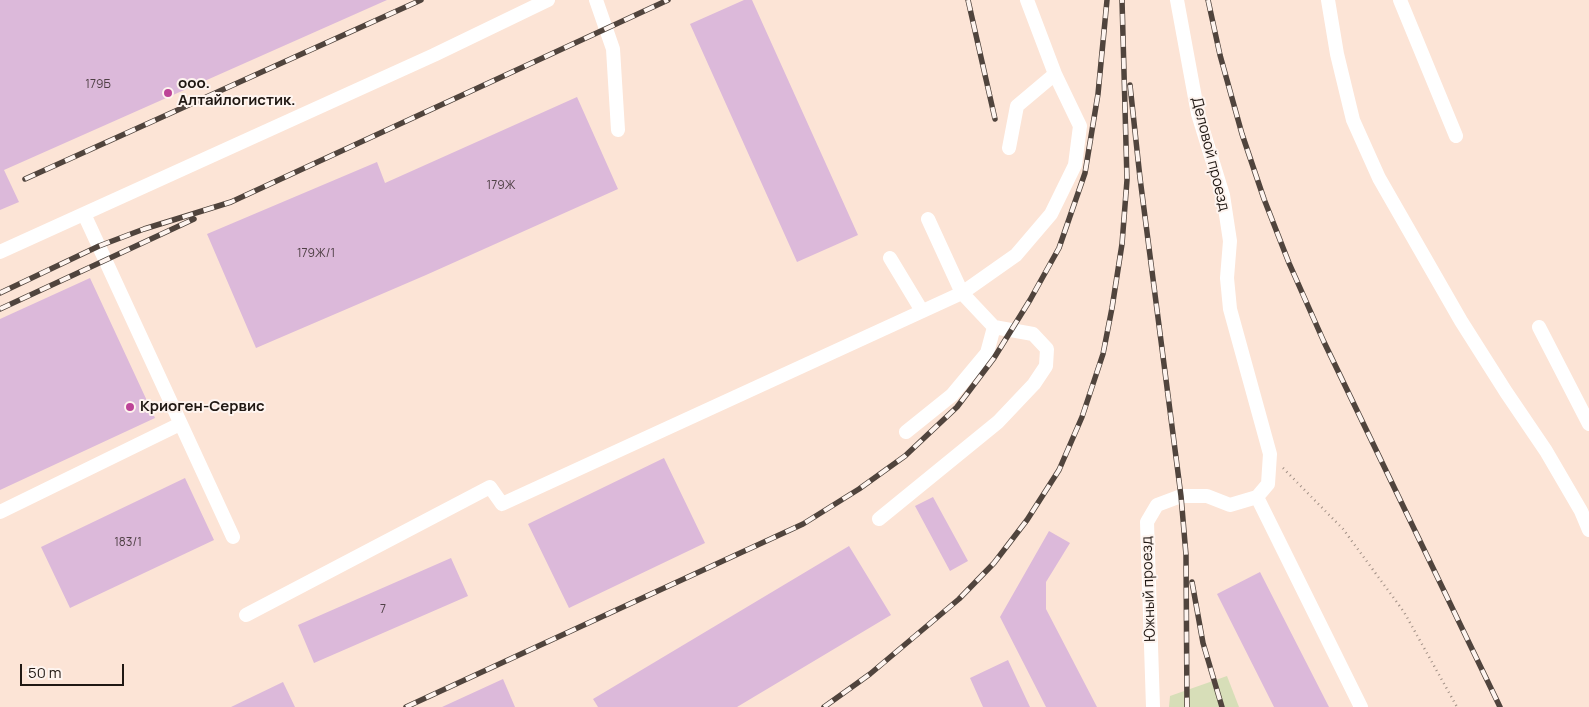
<!DOCTYPE html>
<html>
<head>
<meta charset="utf-8">
<style>
	body { margin:0 }
	#map { position:relative; width:1589px; height:707px; overflow:hidden; background:#fce4d6; font-family:Manrope,sans-serif }
	canvas { display:block }
	.scale { position:absolute; left:20px; top:664px; width:104px; height:22px; box-sizing:border-box; border:2px solid #201813; border-top:0; padding-left:6px; font-size:15px; line-height:18px; white-space:nowrap; color:#201813; -webkit-text-stroke:4px #fef4ef; paint-order:stroke }
</style>
</head>
<body>
<div id="map">
<canvas width="1589" height="707"></canvas>
<div class="scale">50 m</div>
</div>
<script>
const ctx = document.querySelector('canvas').getContext('2d');
ctx.lineJoin = 'round';
function fill(path, color) {
  ctx.fillStyle = color;
  ctx.fill(path, 'evenodd');
}
function toPath(rows) {
  const path = new Path2D();
  for (const r of rows) {
    path.moveTo(r[0], r[1]);
    for (let i = 2; i < r.length; i += 2) path.lineTo(r[i], r[i + 1]);
  }
  return path;
}
function stroke(path, color, width, dash) {
  ctx.strokeStyle = color;
  ctx.lineWidth = width;
  ctx.lineCap = dash ? 'butt' : 'round';
  ctx.setLineDash(dash || []);
  ctx.stroke(path);
}
function write(font, color, halo, rows, align = 'center') {
  ctx.font = font + ' Manrope,sans-serif';
  ctx.lineWidth = 4;
  ctx.setLineDash([]);
  ctx.textBaseline = 'middle';
  ctx.strokeStyle = halo;
  ctx.fillStyle = color;
  for (const [text, x, y, turn = 0] of rows) {
    ctx.save();
    ctx.translate(x, y);
    ctx.rotate((+turn || 0) * Math.PI / 180);
    ctx.textAlign = isNaN(turn) ? turn : align;
    if (halo) ctx.strokeText(text, 0, 0);
    ctx.fillText(text, 0, 0);
    ctx.restore();
  }
}
fill(toPath([
	[1227,676,1239,707,1169,707,1170,696]
]), '#d7deb8');
fill(toPath([
	[0,0,387,0,4,170,19,202,0,210],
	[744,0,752,0,858,235,797,262,690,24],
	[577,97,618,189,426,275,256,348,207,234,377,162,385,183],
	[90,278,155,418,0,490,0,319],
	[664,458,705,543,569,608,528,524],
	[185,478,214,540,70,608,41,547],
	[933,497,968,561,950,571,915,506],
	[1049,531,1070,543,1046,582,1046,609,1097,707,1046,707,1000,617],
	[849,546,891,615,737,707,598,707,593,699],
	[451,558,468,596,314,663,298,625],
	[1260,572,1329,707,1274,707,1217,594],
	[1008,660,1030,707,983,707,970,678],
	[503,679,515,707,442,707],
	[283,682,295,707,231,707]
]), '#dcb9da');
stroke(toPath([
	[1283,468,1343,529,1404,612,1457,707]
]), '#a19086', 2.5, [1, 4]);
stroke(toPath([
	[596,0,613,49,618,130],
	[1328,0,1337,54,1353,120,1379,178,1461,321,1506,392,1546,451,1581,511,1589,530],
	[1400,0,1456,136],
	[1009,148,1017,106,1055,74],
	[84,214,233,537],
	[0,252,434,55,548,0],
	[890,258,922,311],
	[1539,327,1589,424],
	[906,432,952,395,987,353,994,327],
	[1257,497,1361,707],
	[0,512,180,424],
	[879,519,998,422,1034,384,1046,366,1047,349,1033,334,994,327,962,293,928,219],
	[246,615,490,487,502,504,962,293,1016,255,1051,214,1075,165,1080,126,1055,74,1027,0],
	[1153,707,1147,522,1157,505,1181,496,1207,496,1230,505,1257,497,1268,484,1270,454,1230,309,1227,278,1230,241,1223,195,1198,114,1177,0]
]), '#fff', 14);
const rail = toPath([
	[968,0,995,119],
	[1208,0,1220,55,1242,134,1264,199,1289,263,1324,342,1500,707],
	[1130,85,1140,178,1181,496,1186,555,1187,707],
	[25,179,421,0],
	[0,293,99,246,144,229,231,202,668,0],
	[0,309,194,219],
	[1192,582,1203,643,1222,707],
	[406,707,803,524,859,489,905,456,957,407,994,358,1030,300,1059,248,1085,173,1098,94,1107,0],
	[824,707,870,674,959,599,994,563,1027,520,1059,470,1082,417,1103,354,1112,308,1122,244,1127,180,1122,0]
]);
stroke(rail, '#50443d', 5.5);
stroke(rail, '#fef4ef', 4, [11]);
for (const [x, y, r, color] of [
	[168,93,5,"#bd4498"],
	[130,407,5,"#bd4498"]
]) {
  const dot = new Path2D();
  dot.arc(x, y, r, 0, 2 * Math.PI);
  ctx.fillStyle = color;
  ctx.fill(dot);
  stroke(dot, '#fef4ef', 2);
}
write('12px', '#4f4045', null, [
	["179Б",98,85],
	["179Ж",501,186],
	["179Ж/1",316,254],
	["183/1",128,543],
	["7",383,610]
]);
write('bold 15px', '#201813', '#fef4ef', [
	["ооо.",178,84],
	["Алтайлогистик.",178,101],
	["Криоген-Сервис",140,407]
], 'left');
write('15px', '#201813', '#fef4ef', [
	["Деловой проезд",1210,154,76],
	["Южный проезд",1149,589,-92]
]);
</script>
</body>
</html>
